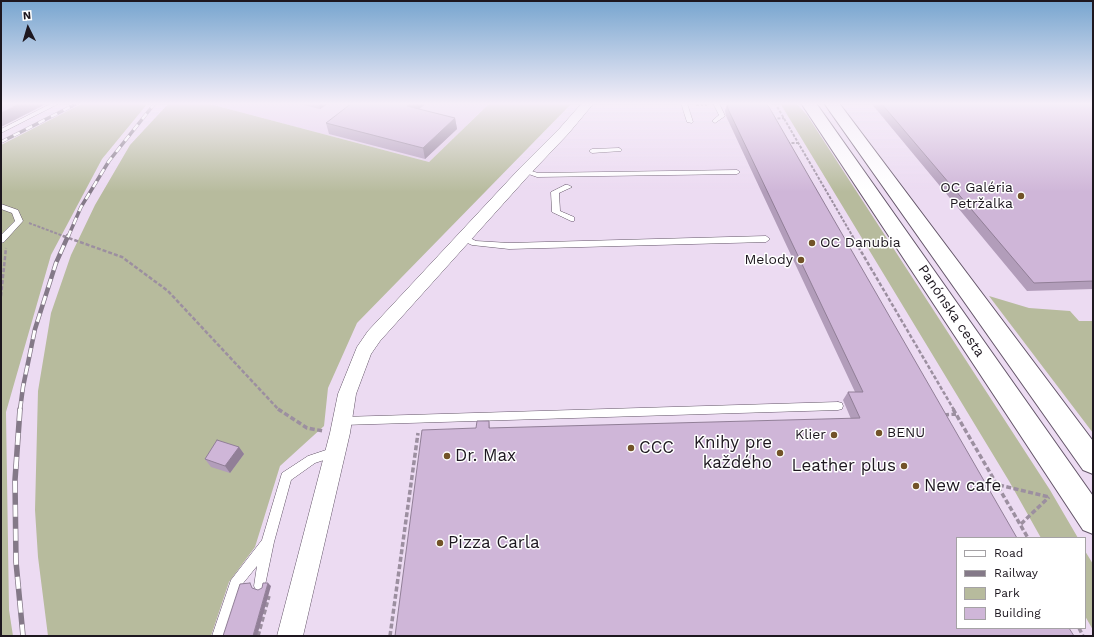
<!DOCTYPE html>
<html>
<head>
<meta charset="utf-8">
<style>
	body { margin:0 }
	#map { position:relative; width:1094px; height:637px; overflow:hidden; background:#ecdbf2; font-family:"Work Sans",sans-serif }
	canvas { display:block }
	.frame { position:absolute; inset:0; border:2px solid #1d171f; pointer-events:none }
	.legend { position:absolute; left:956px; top:537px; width:130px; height:92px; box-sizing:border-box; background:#fff; border:1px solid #a5a2a5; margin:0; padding:5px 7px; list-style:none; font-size:12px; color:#1d171f }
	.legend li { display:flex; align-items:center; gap:8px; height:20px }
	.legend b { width:20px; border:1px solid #a5a2a5 }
	.north { position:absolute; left:8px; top:8px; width:40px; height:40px; -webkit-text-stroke:3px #fff; paint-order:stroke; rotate:355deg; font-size:11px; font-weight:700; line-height:16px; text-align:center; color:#1d171f }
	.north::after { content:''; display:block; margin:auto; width:14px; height:18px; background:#1d171f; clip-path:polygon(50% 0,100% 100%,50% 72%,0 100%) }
</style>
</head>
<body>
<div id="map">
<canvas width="1094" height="637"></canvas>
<div class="frame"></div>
<ul class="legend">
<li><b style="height:5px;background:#fff"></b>Road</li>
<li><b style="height:5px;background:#847988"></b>Railway</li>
<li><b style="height:11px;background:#b7bb9d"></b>Park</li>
<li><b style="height:11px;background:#cfb6d8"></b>Building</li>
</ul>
<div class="north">N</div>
</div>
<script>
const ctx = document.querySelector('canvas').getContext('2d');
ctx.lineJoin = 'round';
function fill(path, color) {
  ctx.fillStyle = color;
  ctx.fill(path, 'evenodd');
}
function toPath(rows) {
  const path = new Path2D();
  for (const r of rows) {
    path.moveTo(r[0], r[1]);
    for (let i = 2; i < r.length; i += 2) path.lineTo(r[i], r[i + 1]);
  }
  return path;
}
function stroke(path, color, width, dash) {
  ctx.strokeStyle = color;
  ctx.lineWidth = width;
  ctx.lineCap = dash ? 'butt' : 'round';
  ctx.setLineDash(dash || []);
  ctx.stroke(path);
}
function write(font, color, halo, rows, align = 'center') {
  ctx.font = font + ' "Work Sans",sans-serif';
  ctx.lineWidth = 3;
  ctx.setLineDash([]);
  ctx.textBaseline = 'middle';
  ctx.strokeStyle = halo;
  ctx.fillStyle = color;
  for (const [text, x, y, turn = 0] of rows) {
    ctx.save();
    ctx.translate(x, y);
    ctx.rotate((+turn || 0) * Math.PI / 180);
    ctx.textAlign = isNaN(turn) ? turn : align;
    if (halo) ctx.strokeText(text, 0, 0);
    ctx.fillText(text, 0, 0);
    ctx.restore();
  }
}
fill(toPath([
	[206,103,490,103,429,162]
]), '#e4ceeb');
fill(toPath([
	[83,103,148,103,102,159,51,255,6,412,9,610,13,636,1,636,1,145],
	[169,103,206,103,429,162,490,103,572,103,357,323,328,388,324,426,280,466,255,547,229,582,211,636,48,636,38,557,35,510,38,391,51,313,71,255,95,205,130,145],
	[780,103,796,103,807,115,1050,490,1078,538,1041,538,1009,481],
	[989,296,1029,308,1070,311,1079,321,1093,321,1093,433],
	[1085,551,1093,564,1093,630,1085,616]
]), '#b7bb9d');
const lane = toPath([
	[52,103,60,103,1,133,1,129,52,103],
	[681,103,687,103,693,122,692,123,687,122,681,103],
	[713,103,719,103,725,116,715,123,712,121,719,115,713,103],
	[619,148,622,150,621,151,592,153,589,151,592,149,619,148],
	[525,169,538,173,737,170,740,172,737,174,537,177,523,172,523,170,525,169],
	[565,185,568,185,572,187,559,193,560,211,574,217,574,221,571,221,552,212,551,192,565,185],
	[1,204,18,210,23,221,4,242,1,243,1,235,15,221,12,213,1,209,1,204],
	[464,235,476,241,509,243,766,236,770,239,766,242,509,249,472,245,461,240,460,238,464,235],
	[838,402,842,403,843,406,842,409,838,410,342,425,338,424,337,421,338,418,342,417,838,402],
	[335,447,339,449,340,452,339,455,315,463,291,480,274,542,264,590,260,592,256,590,254,586,257,566,240,587,226,636,212,636,231,580,262,540,282,473,308,456,335,447]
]);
const street = toPath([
	[582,103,594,103,568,134,530,174,380,341,371,354,356,394,350,433,303,636,277,636,330,433,338,394,357,347,368,331,520,168,560,128,582,103]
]);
const secondary = toPath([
	[801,103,816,103,1093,496,1093,534,1083,530,801,103],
	[824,103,839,103,1093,441,1093,474,1083,470,824,103]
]);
stroke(lane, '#635568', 1);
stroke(street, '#635568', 1);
stroke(secondary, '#635568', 2);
stroke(toPath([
	[775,103,853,237],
	[764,104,775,103],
	[696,105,707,105],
	[773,119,784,118],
	[787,143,798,143],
	[29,223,66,237]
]), '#9c8fa0', 2, [3, 1.5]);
stroke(toPath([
	[63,236,122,257,168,291,279,410],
	[852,236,954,410],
	[1,296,6,248]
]), '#9c8fa0', 2.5, [4, 2]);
stroke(toPath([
	[278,409,307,428,323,431],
	[953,409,1028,538],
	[944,415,956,414],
	[999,485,1049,497],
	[1021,524,1049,497],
	[1079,628,1083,636],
	[258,636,269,596],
	[390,636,418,433]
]), '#9c8fa0', 3.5, [5, 2.5]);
fill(lane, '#fff');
fill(street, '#fff');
fill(secondary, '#fff');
const railFar2 = toPath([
	[1,142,78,103],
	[68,237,81,207,109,161,155,103]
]);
const railFar1 = toPath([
	[20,410,23,387,35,329,56,263,68,236]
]);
const rail = toPath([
	[20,409,15,480,16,562,23,636]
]);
stroke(railFar2, '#847988', 3.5);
stroke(railFar1, '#847988', 4.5);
stroke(rail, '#847988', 5.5);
stroke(railFar2, '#fff', 2.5, [7]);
stroke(railFar1, '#fff', 3, [9]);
stroke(rail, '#fff', 4, [12]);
fill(toPath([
	[299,103,329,103,320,109,300,104],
	[727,103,1017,538,476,428,489,421,490,428,851,419,843,400,848,392,855,392,726,116,725,111],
	[871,103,1093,103,1093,289,1027,291],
	[419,109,455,118,457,129,425,159,329,134,326,123],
	[239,447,244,454,230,473,211,467,205,459]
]), '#b29dba');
fill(toPath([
	[21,103,48,103,1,127,1,113],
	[319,103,329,103,320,109],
	[411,103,427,103,409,117,407,106],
	[455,118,457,129,425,159,423,148],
	[239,447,244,454,230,473,225,466],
	[268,583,271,586,257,636,253,636]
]), '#917f97');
const building = toPath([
	[1,103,21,103,1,113,1,103],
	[352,103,411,103,407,106,455,118,423,148,326,123,352,103],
	[727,103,765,103,769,107,1017,538,957,538,957,628,1069,628,1074,636,395,636,422,430,476,428,477,421,489,421,489,428,860,418,848,392,863,392,728,109,727,103],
	[881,103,1093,103,1093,281,1034,283,881,103],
	[217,440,239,447,225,466,205,459,217,440],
	[250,583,252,588,258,590,262,588,263,583,268,583,253,636,223,636,240,584,250,583]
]);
fill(building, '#cfb6d8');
stroke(building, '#917f97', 1);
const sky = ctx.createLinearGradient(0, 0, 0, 192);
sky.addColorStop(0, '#77a5cf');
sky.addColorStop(0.54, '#f6eff9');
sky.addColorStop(1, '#f6eff900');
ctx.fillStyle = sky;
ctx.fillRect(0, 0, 1094, 192);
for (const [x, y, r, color] of [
	[1021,196,4,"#725328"],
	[812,243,4,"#725328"],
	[801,260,4,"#725328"],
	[879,433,4,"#725328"],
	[834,435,4,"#725328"],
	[631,448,4,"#725328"],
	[780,453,4,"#725328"],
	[447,456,4,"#725328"],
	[904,466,4,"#725328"],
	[916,486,4,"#725328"],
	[440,543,4,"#725328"]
]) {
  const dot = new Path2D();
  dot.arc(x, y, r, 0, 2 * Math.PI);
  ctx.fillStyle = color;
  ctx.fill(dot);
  stroke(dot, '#fff', 1.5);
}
write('14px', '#1d171f', '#fff', [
	["OC Galéria",1013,188],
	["Petržalka",1013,204],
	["OC Danubia",820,243,"left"],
	["Melody",793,260],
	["BENU",887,433,"left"],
	["Klier",826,435]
], 'right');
write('14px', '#1d171f', '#fff', [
	["Panónska cesta",951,311,56]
]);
write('17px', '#1d171f', '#fff', [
	["Knihy pre",772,443,"right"],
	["každého",772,463,"right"],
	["CCC",639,448],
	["Dr. Max",455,456],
	["Leather plus",896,466,"right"],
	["New cafe",924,486],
	["Pizza Carla",448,543]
], 'left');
</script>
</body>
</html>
